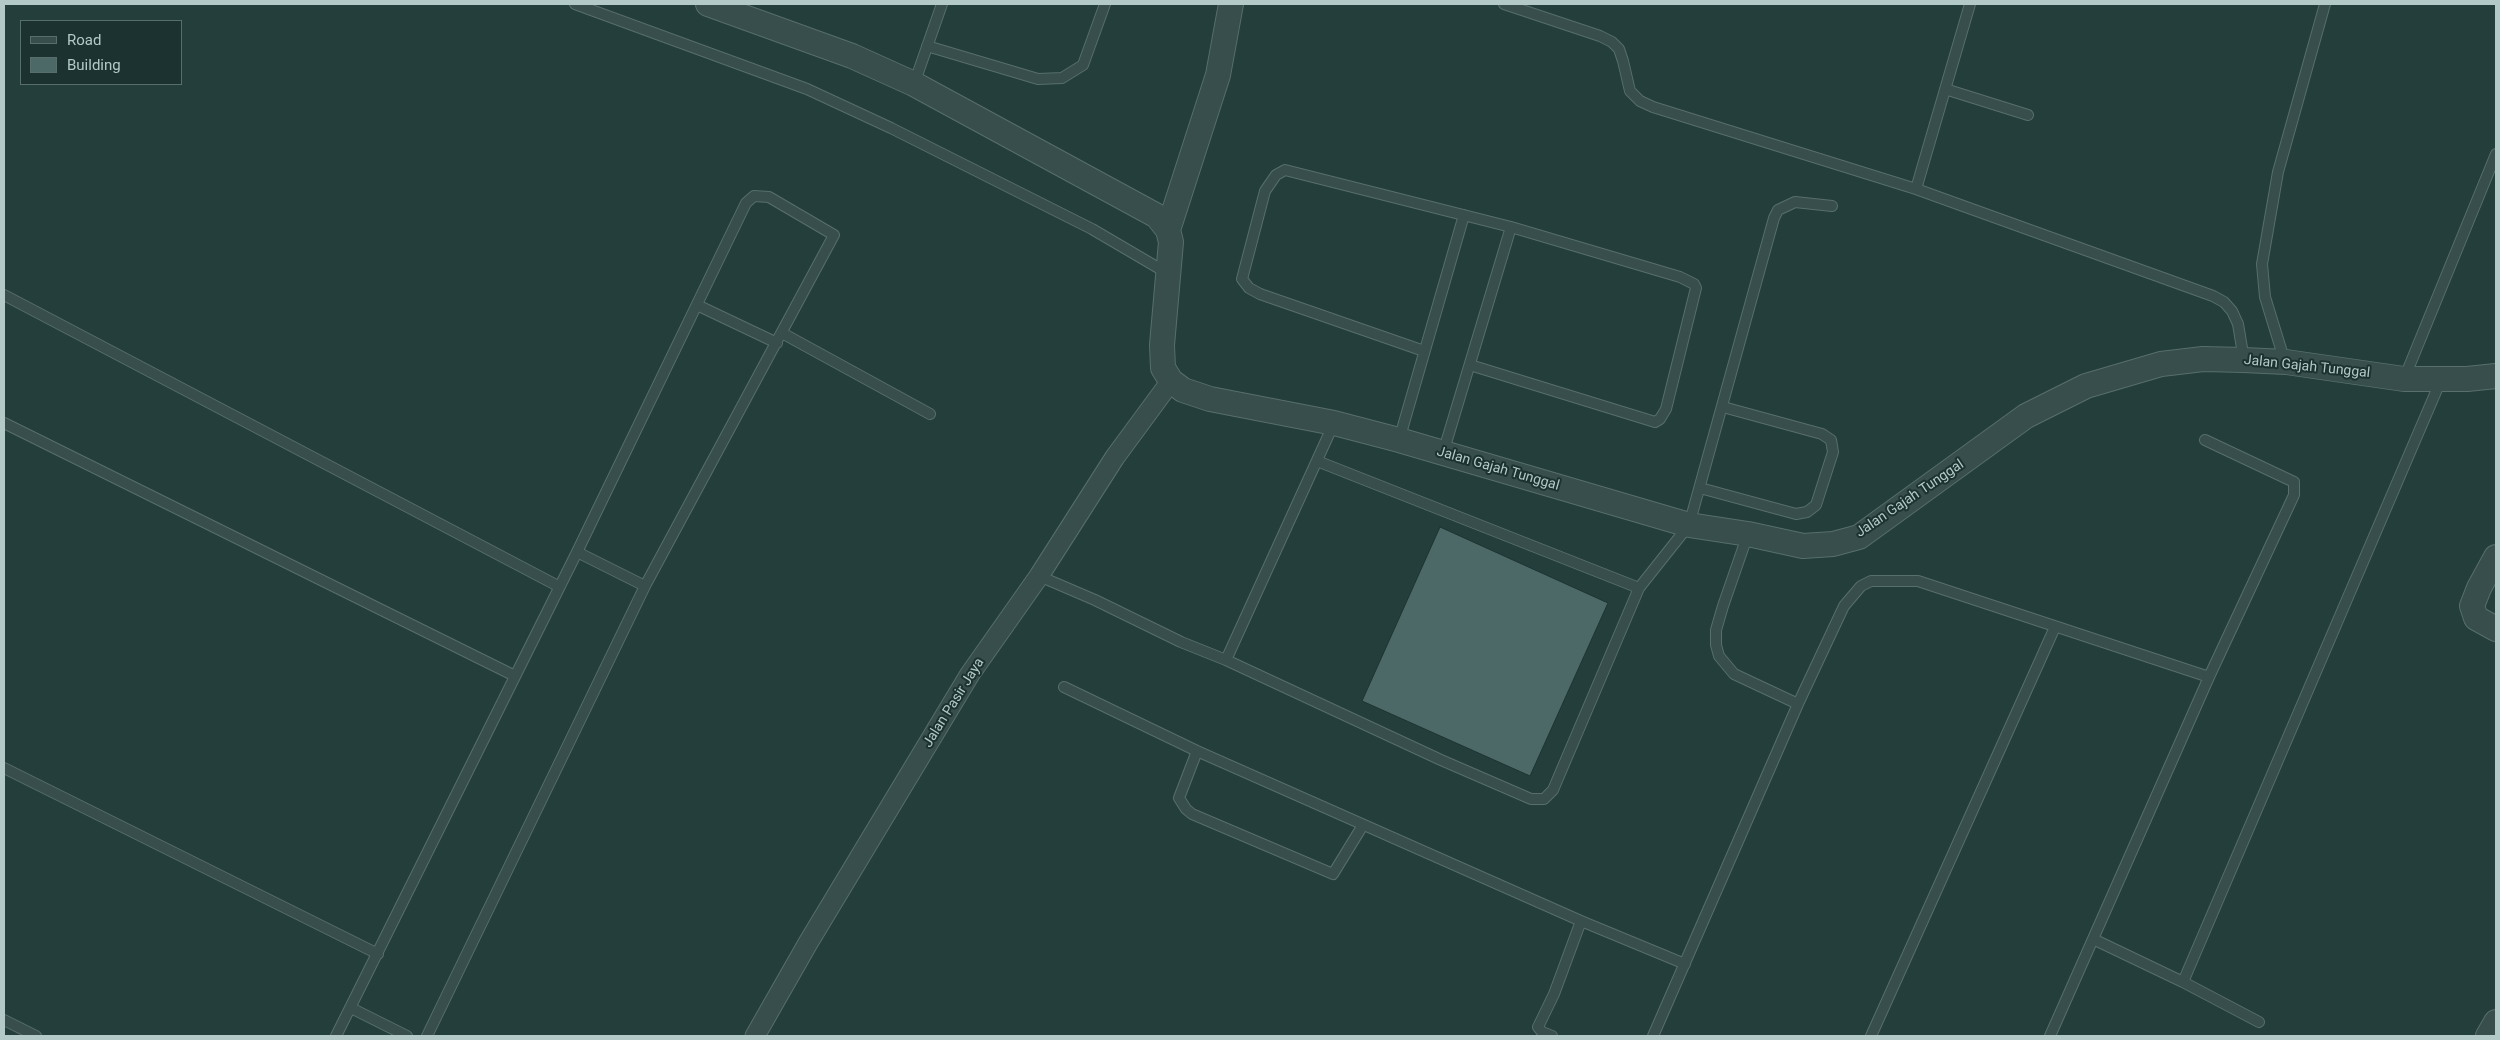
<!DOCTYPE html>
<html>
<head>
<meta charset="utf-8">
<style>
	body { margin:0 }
	#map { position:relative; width:2500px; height:1040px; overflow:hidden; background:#233e3b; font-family:Roboto,sans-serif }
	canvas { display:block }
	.frame { position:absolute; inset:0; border:5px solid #b3c9c8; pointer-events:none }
	.legend { position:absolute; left:20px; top:20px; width:162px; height:65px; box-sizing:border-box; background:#1c3231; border:1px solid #586e6d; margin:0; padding:6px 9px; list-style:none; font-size:15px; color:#b3c9c8 }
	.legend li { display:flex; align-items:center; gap:10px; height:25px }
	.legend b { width:25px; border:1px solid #586e6d }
</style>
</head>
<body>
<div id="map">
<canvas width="2500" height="1040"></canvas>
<div class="frame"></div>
<ul class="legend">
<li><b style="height:6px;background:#374e4c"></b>Road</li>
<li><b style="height:14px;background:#4c6967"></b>Building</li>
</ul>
</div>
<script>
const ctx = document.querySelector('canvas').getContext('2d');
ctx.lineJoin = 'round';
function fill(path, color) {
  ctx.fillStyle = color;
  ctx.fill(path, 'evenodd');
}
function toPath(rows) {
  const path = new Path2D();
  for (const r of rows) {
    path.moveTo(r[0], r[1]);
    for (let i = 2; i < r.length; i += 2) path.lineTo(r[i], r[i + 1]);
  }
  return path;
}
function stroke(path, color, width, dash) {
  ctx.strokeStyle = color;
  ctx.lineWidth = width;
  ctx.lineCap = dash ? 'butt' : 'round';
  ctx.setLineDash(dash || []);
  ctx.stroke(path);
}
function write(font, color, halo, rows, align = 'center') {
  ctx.font = font + ' Roboto,sans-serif';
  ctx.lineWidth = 4;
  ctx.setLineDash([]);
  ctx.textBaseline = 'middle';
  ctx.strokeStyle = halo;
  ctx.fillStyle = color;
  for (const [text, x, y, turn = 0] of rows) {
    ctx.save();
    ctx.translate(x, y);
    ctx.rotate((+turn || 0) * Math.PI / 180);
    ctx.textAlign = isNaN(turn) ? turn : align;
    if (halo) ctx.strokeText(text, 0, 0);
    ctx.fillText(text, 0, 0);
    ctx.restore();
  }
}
const building = toPath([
	[1440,527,1608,603,1530,776,1362,701,1440,527]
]);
fill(building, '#4c6967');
stroke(building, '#1e3433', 1);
const service = toPath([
	[575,4,807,89,891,128,1092,229,1167,273],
	[1504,4,1600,36,1612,42,1619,49,1623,61,1630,91,1640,101,1653,107,1916,189,2213,296,2224,302,2232,311,2238,324,2244,360],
	[927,46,1038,79,1062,78,1083,65,1105,4],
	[914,84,942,4],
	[1945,89,2028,115],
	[1916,189,1970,4],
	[4,295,558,586],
	[697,305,777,343],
	[782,333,930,414],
	[1424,351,1260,294,1249,288,1242,279,1265,191,1276,175,1285,170,1511,227,1680,277,1694,284,1696,288,1666,409,1660,419,1655,422,1470,365],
	[2285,362,2265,297,2262,264,2278,172,2325,4],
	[2404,379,2496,154],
	[4,423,515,676],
	[1399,440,1464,215],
	[1443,453,1511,227],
	[1317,461,1639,588],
	[1700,488,1796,514,1807,512,1816,505,1833,452,1831,440,1822,434,1723,407],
	[1748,534,1723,606,1716,630,1716,645,1719,656,1734,674,1798,704],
	[577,552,645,586],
	[1039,576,1095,600,1181,642,1226,660,1334,423],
	[1226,660,1441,760,1531,799,1544,799,1553,790,1639,588,1689,525,1774,218,1778,210,1795,202,1832,206],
	[1064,687,1197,751,1581,921,1685,964],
	[1197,751,1179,798,1186,809,1192,814,1333,874,1363,825],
	[4,768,378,954],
	[2093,939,2183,982,2259,1022],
	[2183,982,2441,380],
	[351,1008,407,1036],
	[4,1020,36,1036],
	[336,1036,577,552,746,203,754,196,769,197,834,235,645,586,427,1036],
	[1552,1036,1542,1032,1538,1027,1554,994,1581,921],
	[1653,1036,1798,704,1844,606,1861,586,1871,581,1918,581,2209,677],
	[1871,1036,2055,627],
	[2050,1036,2209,677,2294,495,2294,482,2205,440]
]);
const minor = toPath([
	[755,1036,808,943,970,674,1039,576,1115,457,1171,381]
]);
const tertiary = toPath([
	[708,4,852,56,914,84,1157,216,1168,230,1171,242,1162,345,1163,368,1171,381,1183,390,1210,399,1334,423,1399,440,1689,525,1748,534,1803,546,1833,544,1859,537,2026,416,2086,386,2161,364,2203,359,2244,360,2286,362,2404,379,2467,379,2496,376],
	[1168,230,1218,75,1231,4],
	[2496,557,2479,588,2472,606,2476,618,2496,629],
	[2488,1036,2496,1022]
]);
stroke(service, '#586e6d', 12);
stroke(minor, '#586e6d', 21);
stroke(tertiary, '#586e6d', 26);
stroke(service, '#374e4c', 10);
stroke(minor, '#374e4c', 19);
stroke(tertiary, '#374e4c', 24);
write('14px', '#b3c9c8', '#1c3231', [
	["Jalan Gajah Tunggal",2307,367,6],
	["Jalan Gajah Tunggal",1498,469,16],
	["Jalan Gajah Tunggal",1910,499,-34],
	["Jalan Pasir Jaya",954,703,-58]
]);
</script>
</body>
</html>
